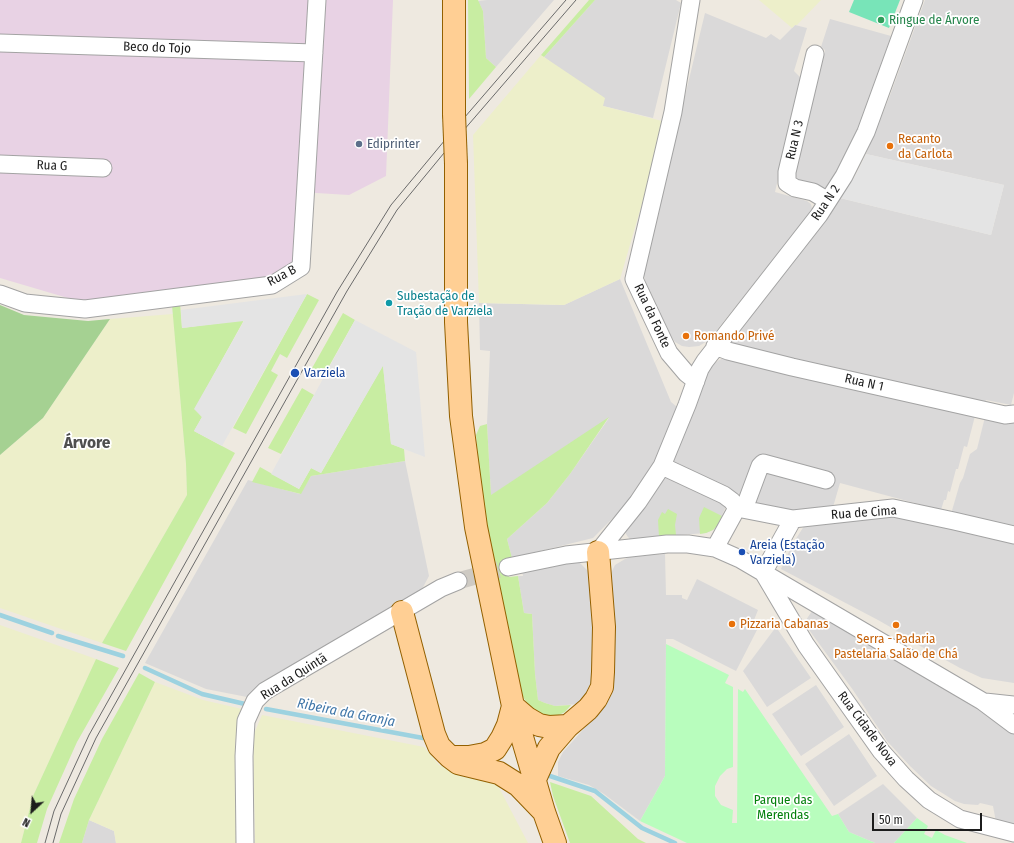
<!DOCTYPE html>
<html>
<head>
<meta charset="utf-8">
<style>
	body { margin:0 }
	#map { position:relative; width:1014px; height:843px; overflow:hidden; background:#eee9e0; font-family:"Fira Sans Condensed",sans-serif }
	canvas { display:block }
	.north { position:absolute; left:12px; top:791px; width:40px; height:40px; -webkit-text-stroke:3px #fff; paint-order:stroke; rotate:206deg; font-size:11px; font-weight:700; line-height:16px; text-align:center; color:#1c1c1c }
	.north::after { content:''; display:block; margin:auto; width:14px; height:18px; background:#1c1c1c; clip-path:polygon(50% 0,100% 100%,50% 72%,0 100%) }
	.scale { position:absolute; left:872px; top:813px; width:110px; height:18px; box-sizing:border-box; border:2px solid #1c1c1c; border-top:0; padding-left:5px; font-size:12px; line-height:14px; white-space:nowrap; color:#1c1c1c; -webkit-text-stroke:3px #fff; paint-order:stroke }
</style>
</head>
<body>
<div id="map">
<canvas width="1014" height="843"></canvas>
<div class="north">N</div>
<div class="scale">50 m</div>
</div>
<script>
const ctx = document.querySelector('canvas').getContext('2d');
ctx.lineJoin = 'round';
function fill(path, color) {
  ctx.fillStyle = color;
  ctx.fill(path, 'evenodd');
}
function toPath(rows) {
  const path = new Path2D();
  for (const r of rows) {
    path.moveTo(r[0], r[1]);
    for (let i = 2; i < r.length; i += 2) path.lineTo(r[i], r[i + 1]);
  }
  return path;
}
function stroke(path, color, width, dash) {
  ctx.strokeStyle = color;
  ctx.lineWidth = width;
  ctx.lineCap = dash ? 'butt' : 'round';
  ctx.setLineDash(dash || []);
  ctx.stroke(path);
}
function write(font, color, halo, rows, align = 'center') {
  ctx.font = font + ' "Fira Sans Condensed",sans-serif';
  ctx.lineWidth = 3.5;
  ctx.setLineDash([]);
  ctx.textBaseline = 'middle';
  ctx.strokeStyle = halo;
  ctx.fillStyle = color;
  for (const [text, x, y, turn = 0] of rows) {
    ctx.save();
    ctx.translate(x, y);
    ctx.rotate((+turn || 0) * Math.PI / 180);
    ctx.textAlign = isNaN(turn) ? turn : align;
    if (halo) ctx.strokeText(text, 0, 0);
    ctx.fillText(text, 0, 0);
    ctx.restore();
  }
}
fill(toPath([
	[487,0,554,0,496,67,486,58,483,11,478,1],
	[595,0,676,0,681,3,653,118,603,106,544,57],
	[925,0,1014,0,1014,393,1011,405,986,400,985,402,806,362,802,360,773,354,730,343,731,339,808,242,840,198,991,235,1004,185,866,154,889,98],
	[705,13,766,38,771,34,780,40,795,25,807,28,794,71,801,78,775,192,807,201,811,204,812,209,811,212,709,340,699,346,689,347,682,346,675,342,669,333,645,281,643,270],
	[830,19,891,36,864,114,853,140,828,186,823,189,798,182,794,177,825,50,821,47],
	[620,279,671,402,682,411,646,480,628,503,593,538,512,558,507,539,547,503,570,474,609,418,491,496,487,424,490,351,480,350,479,303,564,305],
	[724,358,975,416,967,447,964,446,958,469,956,469,950,492,948,491,946,500,944,500,941,510,840,483,833,507,785,511,750,504,760,458,745,496,729,491,671,463,707,373,711,366,719,360],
	[985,417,1014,422,1014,530,951,514,960,483,963,478,970,454,977,449],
	[405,461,429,576,421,591,262,682,247,697,206,689,145,663,248,480,300,494,311,476],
	[663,475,728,502,717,526,713,530,706,533,630,539,628,537,626,534,625,530],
	[902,516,1014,539,1014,683,982,678,960,668,913,642,913,640,878,620,781,569,792,545,806,523],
	[665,554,666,595,682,595,682,598,687,600,697,579,758,610,752,625,758,628,736,671,673,639,666,639,665,776,640,821,604,794,589,785,558,776,558,762,563,752,608,702,611,692,613,683,609,582,611,573,615,565,625,559,633,556],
	[577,560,587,570,593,580,593,690,578,704,555,706,545,703,538,700,535,674,532,614,524,613,518,576,523,576,522,569],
	[812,611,994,716,1014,730,1014,824,996,822,993,806,980,803,978,805,964,804,955,801,931,786,910,766,887,741,853,690,804,623],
	[776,627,811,678,767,707,743,671],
	[816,685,844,727,801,756,772,714],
	[849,734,877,776,834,806,805,764],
	[883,784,917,818,894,843,875,843,849,832,838,814],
	[89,820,114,831,116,843,82,843]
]), '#dad9d9');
fill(toPath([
	[0,0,393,0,386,176,349,195,300,192,298,247,292,264,276,277,78,301,0,278]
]), '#e8d2e4');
fill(toPath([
	[759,0,821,0,797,25,795,25,792,28],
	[541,55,605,98,603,106,662,121,665,125,620,279,564,305,479,303,473,135],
	[173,314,186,464,187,495,102,643,0,608,0,455,43,418,110,319],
	[0,625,96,659,33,796,21,843,0,843],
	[155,682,203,700,242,709,235,743,238,843,116,843,114,831,89,820],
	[262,715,424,747,439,765,463,777,495,780,528,843,255,843,253,736]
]), '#edefca');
fill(toPath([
	[468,0,478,0,483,11,486,58,496,67,469,99],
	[589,0,595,0,544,57,541,55],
	[307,294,319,300,287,358,280,354,271,371,278,375,246,434,233,428],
	[180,303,182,328,244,320,195,409,202,417,194,431,235,453,126,651,102,643,187,495,186,464,172,305],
	[343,313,355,320,323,377,311,370],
	[383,365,391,444,404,449,405,461,311,476,301,494,252,482,260,467,299,489,311,468,321,473],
	[302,388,314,395,281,454,268,448],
	[609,417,570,474,547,503,507,539,512,558,504,562,509,577,518,576,524,613,532,614,535,674,538,700,545,703,555,706,571,705,565,712,559,715,550,716,541,715,532,710,523,697,497,583,482,502,476,435,480,426,487,424,491,495],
	[704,507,722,516,717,526,713,530,706,533,700,534,699,518],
	[668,509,677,514,675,525,676,535,659,537,658,520,662,512,665,514],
	[96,659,119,668,77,742,47,809,37,843,21,843,33,796],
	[139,673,155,682,89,820,82,843,59,843,74,799,102,739],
	[550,782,591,796,638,839,646,843,570,843,553,796]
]), '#c8eda2');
fill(toPath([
	[0,305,24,315,88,321,110,319,43,418,0,455]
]), '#a5d192');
fill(toPath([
	[666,644,729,675,725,683,733,687,733,767,727,769,720,776,715,786,715,796,721,805,733,810,732,823,737,823,738,689,743,692,745,689,832,816,838,814,849,832,875,843,687,843,640,821,665,776],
	[917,818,928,826,924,834,932,838,936,830,945,835,967,843,894,843]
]), '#b8fdbd');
fill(toPath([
	[854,0,900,0,889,28,849,12]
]), '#78e4b8');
fill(toPath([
	[866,154,1004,185,991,235,840,198,855,176],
	[307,294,222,446,194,431,202,417,194,409,244,321,182,328,181,310],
	[355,320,416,352,425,457,391,444,383,366,321,473,311,468,299,489,271,474]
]), '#e4e4e4');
stroke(toPath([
	[0,615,52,633],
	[58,636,123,656],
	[145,668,202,694,245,704],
	[266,709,423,738],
	[550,776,595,791,642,828,675,843]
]), '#9dd2e0', 4.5);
stroke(toPath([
	[458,581,508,567]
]), '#cecac3', 17, [17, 8]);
const minor = toPath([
	[691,0,673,112,634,279,669,353,686,373,696,381],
	[0,43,314,53],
	[815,54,787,172,787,183,795,188,813,192,828,201],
	[0,164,103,168],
	[0,294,25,303,85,309,272,285,301,267,317,0],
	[715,346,728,351,792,367,1005,415,1014,414],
	[662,466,724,495,732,501,737,508],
	[744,509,760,466,763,463,826,480],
	[715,548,737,508,793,519,893,508,954,521,1014,535],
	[598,552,638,502,662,466,687,405,700,369,705,361,819,215,844,176,866,132,914,0],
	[508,567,566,555,667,544,688,544,715,548,740,559,982,701,1014,725],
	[763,573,793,519],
	[764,574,806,645,881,751,906,779,929,800,960,819,1014,833],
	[985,702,1014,705],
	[245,843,244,756,246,721,255,701,265,691,441,588,458,581]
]);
const major = toPath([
	[454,0,454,114],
	[456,164,456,322,461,416,476,527,513,706,544,812,555,843],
	[402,612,434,734,439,746,450,757,458,763,499,773,518,785,543,811],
	[456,757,469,757,485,754,495,749,502,738,508,725,513,706,527,718,539,725,549,727,568,726],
	[535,779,549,748,568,726,588,709,596,699,602,687,603,672,604,627,598,552]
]);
stroke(minor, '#a3a3a3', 19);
stroke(major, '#936000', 24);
stroke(minor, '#fff', 17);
stroke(major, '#ffcf94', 22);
stroke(toPath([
	[45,843,54,811,89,735,337,292,391,205,445,140,566,0],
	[53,843,61,814,96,738,347,291,397,210,444,153,576,0]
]), '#6a6a6a', 1);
const majorBridge = toPath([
	[454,114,456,164]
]);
stroke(majorBridge, '#936000', 24, []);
stroke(majorBridge, '#ffcf94', 22);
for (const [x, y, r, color] of [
	[881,20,4,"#2e9e5b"],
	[359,144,4,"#5c6f8a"],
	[890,146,4,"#e8710a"],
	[389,303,4,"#0f9aa8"],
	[686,336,4,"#e8710a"],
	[295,373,5,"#1a4fb4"],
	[742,552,4,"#1a4fb4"],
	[732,624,4,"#e8710a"],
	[896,625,4,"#e8710a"]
]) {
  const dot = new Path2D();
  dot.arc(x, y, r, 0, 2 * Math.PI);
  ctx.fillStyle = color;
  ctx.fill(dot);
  stroke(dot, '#fff', 1.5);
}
write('13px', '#27864d', '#fff', [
	["Ringue de Árvore",889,20]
], 'left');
write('13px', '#1c1c1c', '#fff', [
	["Beco do Tojo",157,48,2],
	["Rua N 3",795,140,-77],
	["Rua G",52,166,2],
	["Rua N 2",826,203,-56],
	["Rua B",282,276,-27],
	["Rua da Fonte",652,316,65],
	["Rua N 1",864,383,13],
	["Rua de Cima",864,513,-4],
	["Rua da Quintã",294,677,-32],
	["Rua Cidade Nova",867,729,53]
]);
write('13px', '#c56008', '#fff', [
	["Recanto",898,139],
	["da Carlota",898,154],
	["Romando Privé",694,336],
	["Pizzaria Cabanas",740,624],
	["Serra - Padaria",896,639,"center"],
	["Pastelaria Salão de Chá",896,654,"center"]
], 'left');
write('13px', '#4e5e75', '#fff', [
	["Ediprinter",367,144]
], 'left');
write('13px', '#0d838f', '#fff', [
	["Subestação de",397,296],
	["Tração de Varziela",397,311]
], 'left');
write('13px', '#164399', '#fff', [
	["Varziela",304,373],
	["Areia (Estação",750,545],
	["Varziela)",750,560]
], 'left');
write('13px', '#04800c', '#fff', [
	["Parque das",783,800],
	["Merendas",783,815]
]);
write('italic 14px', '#4077a9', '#fff', [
	["Ribeira da Granja",346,713,11]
]);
write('bold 17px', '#4f4f4f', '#fff', [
	["Árvore",87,443]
]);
</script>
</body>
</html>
